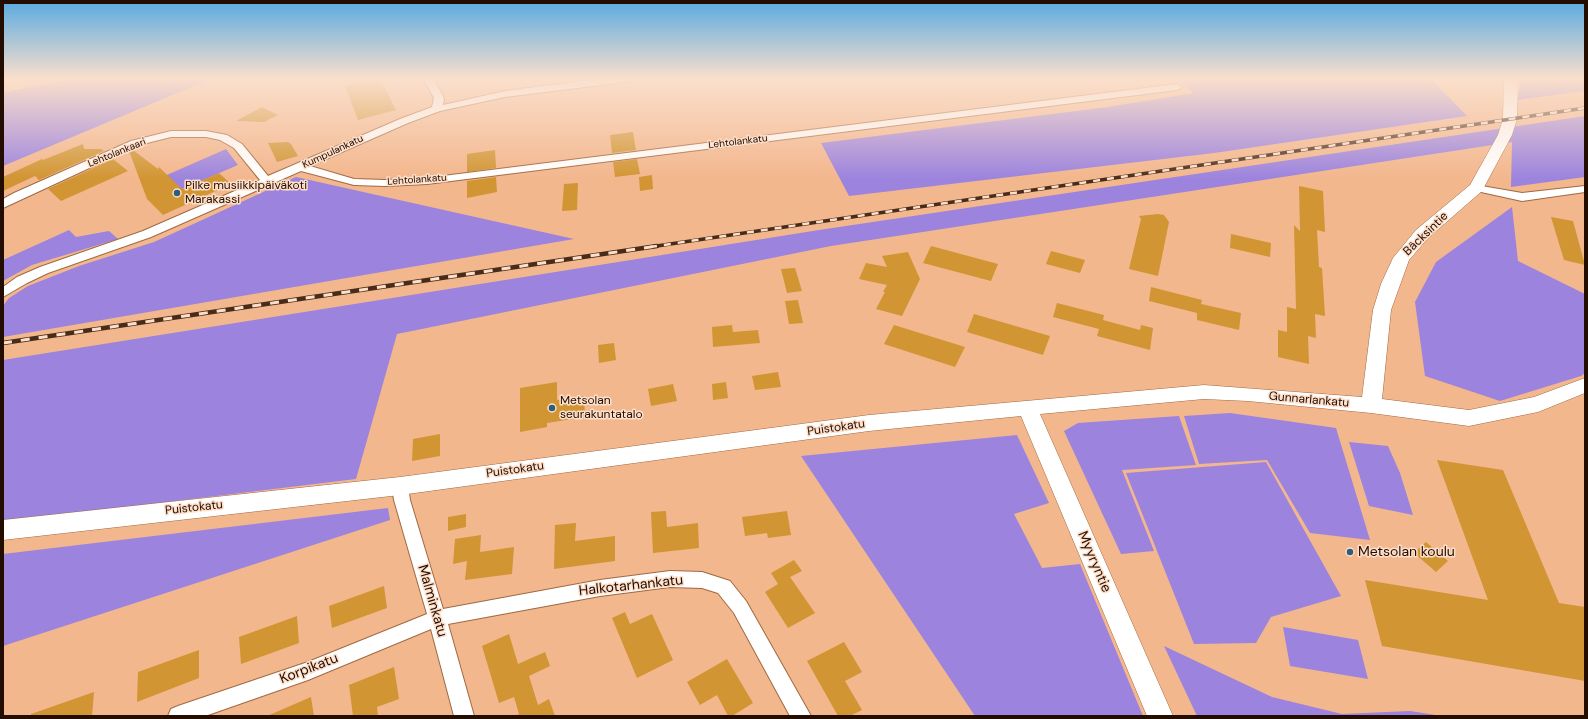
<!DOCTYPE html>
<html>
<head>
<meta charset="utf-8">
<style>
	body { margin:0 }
	#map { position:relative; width:1588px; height:719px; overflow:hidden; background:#f3b78d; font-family:"DM Sans",sans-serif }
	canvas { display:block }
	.frame { position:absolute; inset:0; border:4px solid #220d00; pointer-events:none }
</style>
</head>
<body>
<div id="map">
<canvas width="1588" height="719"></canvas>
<div class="frame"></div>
</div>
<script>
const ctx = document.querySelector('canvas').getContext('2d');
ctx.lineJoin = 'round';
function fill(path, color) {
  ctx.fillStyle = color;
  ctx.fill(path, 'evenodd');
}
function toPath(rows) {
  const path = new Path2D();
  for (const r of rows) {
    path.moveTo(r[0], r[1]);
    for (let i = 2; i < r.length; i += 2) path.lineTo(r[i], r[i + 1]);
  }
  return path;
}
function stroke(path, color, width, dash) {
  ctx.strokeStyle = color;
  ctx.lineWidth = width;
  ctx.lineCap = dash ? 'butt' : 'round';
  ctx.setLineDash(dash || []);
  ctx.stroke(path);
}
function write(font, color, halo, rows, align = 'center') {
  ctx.font = font + ' "DM Sans",sans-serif';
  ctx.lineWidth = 3;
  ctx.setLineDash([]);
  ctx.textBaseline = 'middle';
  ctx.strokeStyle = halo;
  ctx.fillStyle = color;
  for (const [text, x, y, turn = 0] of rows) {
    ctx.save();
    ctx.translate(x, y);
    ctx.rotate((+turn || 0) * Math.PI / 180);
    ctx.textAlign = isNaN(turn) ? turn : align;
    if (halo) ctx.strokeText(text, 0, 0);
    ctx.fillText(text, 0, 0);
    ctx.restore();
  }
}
fill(toPath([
	[72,78,237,78,206,81,3,166,3,93],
	[1176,78,1430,78,1467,116,1214,153,849,196,821,143,1108,107,1194,93],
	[1522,78,1585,78,1585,91,1517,100],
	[1585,116,1585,177,1511,187,1512,142,831,246,397,334,356,479,3,522,3,360,819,230],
	[226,149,238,165,182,189,160,178],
	[296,177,574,239,3,337,3,306,9,298,28,286,79,266,154,242],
	[1512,207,1518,261,1585,294,1585,373,1581,376,1500,401,1425,376,1415,302,1436,262],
	[69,230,76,237,109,231,118,239,32,265,3,281,3,260],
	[1230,413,1336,428,1370,540,1310,533,1267,460,1199,464,1184,416],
	[1179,416,1196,465,1122,470,1154,551,1121,554,1064,431,1078,423],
	[1017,435,1049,503,1014,514,1042,568,1080,564,1143,716,975,716,801,456],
	[1349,442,1388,446,1400,473,1413,515,1369,506],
	[1266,462,1341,596,1271,617,1256,643,1194,644,1126,473],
	[388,508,390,520,3,646,3,554],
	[1283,627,1358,640,1368,679,1290,666],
	[1164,646,1272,697,1342,714,1410,711,1442,716,1197,716]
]), '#9c83de');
fill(toPath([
	[376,78,380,78,396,110,358,120,345,86],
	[262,107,278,115,264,122,236,121],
	[633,132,636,150,612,153,610,135],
	[288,142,291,144,298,156,277,162,268,143],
	[83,144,84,149,101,149,104,151,39,180,35,176,3,191,3,177,42,159,43,160],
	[133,150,158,169,159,167,182,189,219,173,231,184,163,215,147,199,129,151],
	[495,150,496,168,467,172,467,154],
	[113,159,128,171,61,201,48,189],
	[637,159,640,174,615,177,613,162],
	[652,175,653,189,640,191,639,177],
	[496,177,497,192,467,198,467,181],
	[578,183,577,210,562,211,564,184],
	[1299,186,1323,191,1325,232,1317,230,1319,267,1322,268,1325,316,1315,314,1316,338,1308,336,1309,364,1278,357,1278,330,1287,332,1287,307,1296,309,1294,225,1300,231],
	[1158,214,1164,215,1169,222,1158,276,1129,269,1141,219,1139,216],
	[1551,217,1573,221,1585,265,1564,260],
	[1231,234,1271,243,1270,257,1230,248],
	[931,246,998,264,991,281,923,263],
	[1051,251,1085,260,1080,273,1046,264],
	[908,252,920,279,902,316,876,309,885,292,883,292,887,285,859,279,866,263,887,267,882,256],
	[795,268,802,291,787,293,781,269],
	[1151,287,1202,300,1201,304,1241,313,1239,330,1197,320,1197,313,1149,301],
	[798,300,803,323,789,324,785,301],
	[1057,303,1104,315,1103,320,1140,330,1141,325,1153,328,1150,350,1097,336,1099,329,1053,317],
	[974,314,1050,336,1043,355,967,332],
	[732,325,733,332,758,330,760,343,713,347,712,327],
	[894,325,965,347,955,367,884,344],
	[614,343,616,360,599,363,598,345],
	[778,372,781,387,755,390,752,376],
	[557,382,557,400,584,396,585,417,547,423,547,427,520,432,520,388],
	[726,382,728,398,713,400,712,384],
	[673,384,677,401,651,406,648,389],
	[440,434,440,456,412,461,413,439],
	[1437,460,1503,470,1559,603,1585,607,1585,681,1382,646,1365,580,1488,600],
	[666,511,667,527,698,523,699,548,653,553,651,512],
	[787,511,791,535,768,538,767,533,745,536,742,517],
	[466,514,466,527,448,531,448,517],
	[576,523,575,541,615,536,615,561,554,569,555,525],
	[481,535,480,552,514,547,512,574,465,580,467,561,453,564,455,539],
	[1426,542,1448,561,1436,572,1414,553],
	[794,560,802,571,790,577,815,613,788,628,765,592,778,584,771,573],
	[384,586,387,608,332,628,329,606],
	[625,612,630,624,652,614,673,660,637,678,612,618],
	[297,616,299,643,241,664,239,637],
	[509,634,518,664,545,652,550,666,529,676,538,705,549,699,555,716,515,716,519,714,514,697,499,703,482,646],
	[844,642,862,672,845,681,862,710,850,716,838,716,807,661],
	[199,650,199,678,137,702,138,672],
	[727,659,753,703,732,716,728,716,717,695,700,705,687,682],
	[394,667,399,699,377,707,378,716,353,716,349,685],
	[94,692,92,716,31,716,31,714],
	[311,697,314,716,267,716]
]), '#d19533');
const street = toPath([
	[423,78,433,78,444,98,443,105,505,91,606,78,638,78,633,81,505,97,440,111,408,123,310,166,354,179,385,180,427,178,1177,84,1182,87,1177,90,427,184,385,186,354,185,301,171,151,237,48,273,27,283,3,297,3,287,17,277,40,267,143,231,260,180,234,148,220,140,206,137,171,137,139,145,3,208,3,199,14,193,131,141,171,131,206,131,227,135,242,144,268,176,400,119,432,107,434,98,423,78],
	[1476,185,1522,193,1585,186,1585,192,1522,201,1472,190,1470,188,1476,185],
	[400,479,406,481,408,486,410,500,443,609,600,580,670,571,702,572,730,581,746,601,811,716,790,716,734,613,718,593,702,588,670,587,600,596,448,624,474,716,454,716,431,629,308,680,205,716,168,716,171,709,178,706,308,662,427,614,394,500,392,486,394,481,400,479]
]);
const secondary = toPath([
	[1504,78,1518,78,1517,119,1512,135,1482,191,1428,238,1409,260,1391,310,1382,399,1469,410,1534,397,1585,378,1585,393,1538,412,1469,426,1371,413,1248,401,1204,399,1040,414,1173,716,1147,716,1021,416,869,431,400,495,3,540,3,520,400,477,869,415,1204,385,1362,397,1373,310,1381,284,1393,258,1416,230,1470,185,1498,135,1503,119,1504,78]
]);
stroke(street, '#a06942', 2);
stroke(secondary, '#a06942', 1);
fill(street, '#fff');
fill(secondary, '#fff');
const railFar1 = toPath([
	[650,247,1585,108]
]);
const rail = toPath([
	[3,343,657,246]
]);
stroke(railFar1, '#482c19', 3.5);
stroke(rail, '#482c19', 4.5);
stroke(railFar1, '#fedfca', 2.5, [7]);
stroke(rail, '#fedfca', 3, [9]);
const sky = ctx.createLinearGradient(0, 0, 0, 179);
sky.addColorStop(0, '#58aae0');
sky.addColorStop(0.44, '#fadfcc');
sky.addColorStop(1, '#fadfcc00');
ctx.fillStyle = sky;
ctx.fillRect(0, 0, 1588, 179);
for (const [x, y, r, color] of [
	[177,193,4,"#2b5e7b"],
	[552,408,4,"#2b5e7b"],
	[1350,552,4,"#2b5e7b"]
]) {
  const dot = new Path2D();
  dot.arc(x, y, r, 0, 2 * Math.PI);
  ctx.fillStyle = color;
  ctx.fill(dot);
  stroke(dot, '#fedfca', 1.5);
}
write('10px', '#220d00', '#fedfca', [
	["Lehtolankatu",738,142,-7],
	["Kumpulankatu",333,152,-25],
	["Lehtolankaari",117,153,-22],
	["Lehtolankatu",417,180,-4]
]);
write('12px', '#220d00', '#fedfca', [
	["Pilke musiikkipäiväkoti",185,186],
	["Marakassi",185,200],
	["Metsolan",560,401],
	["seurakuntatalo",560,415]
], 'left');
write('12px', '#220d00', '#fedfca', [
	["Bäcksintie",1426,234,-44],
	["Gunnarlankatu",1309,400,5],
	["Puistokatu",836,428,-8],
	["Puistokatu",515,470,-8],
	["Puistokatu",194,508,-6]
]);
write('14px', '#220d00', '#fedfca', [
	["Metsolan koulu",1358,552]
], 'left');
write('14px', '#220d00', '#fedfca', [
	["Myyryntie",1094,562,67],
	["Halkotarhankatu",631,586,-6],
	["Malminkatu",432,601,74],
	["Korpikatu",309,669,-21]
]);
</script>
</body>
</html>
